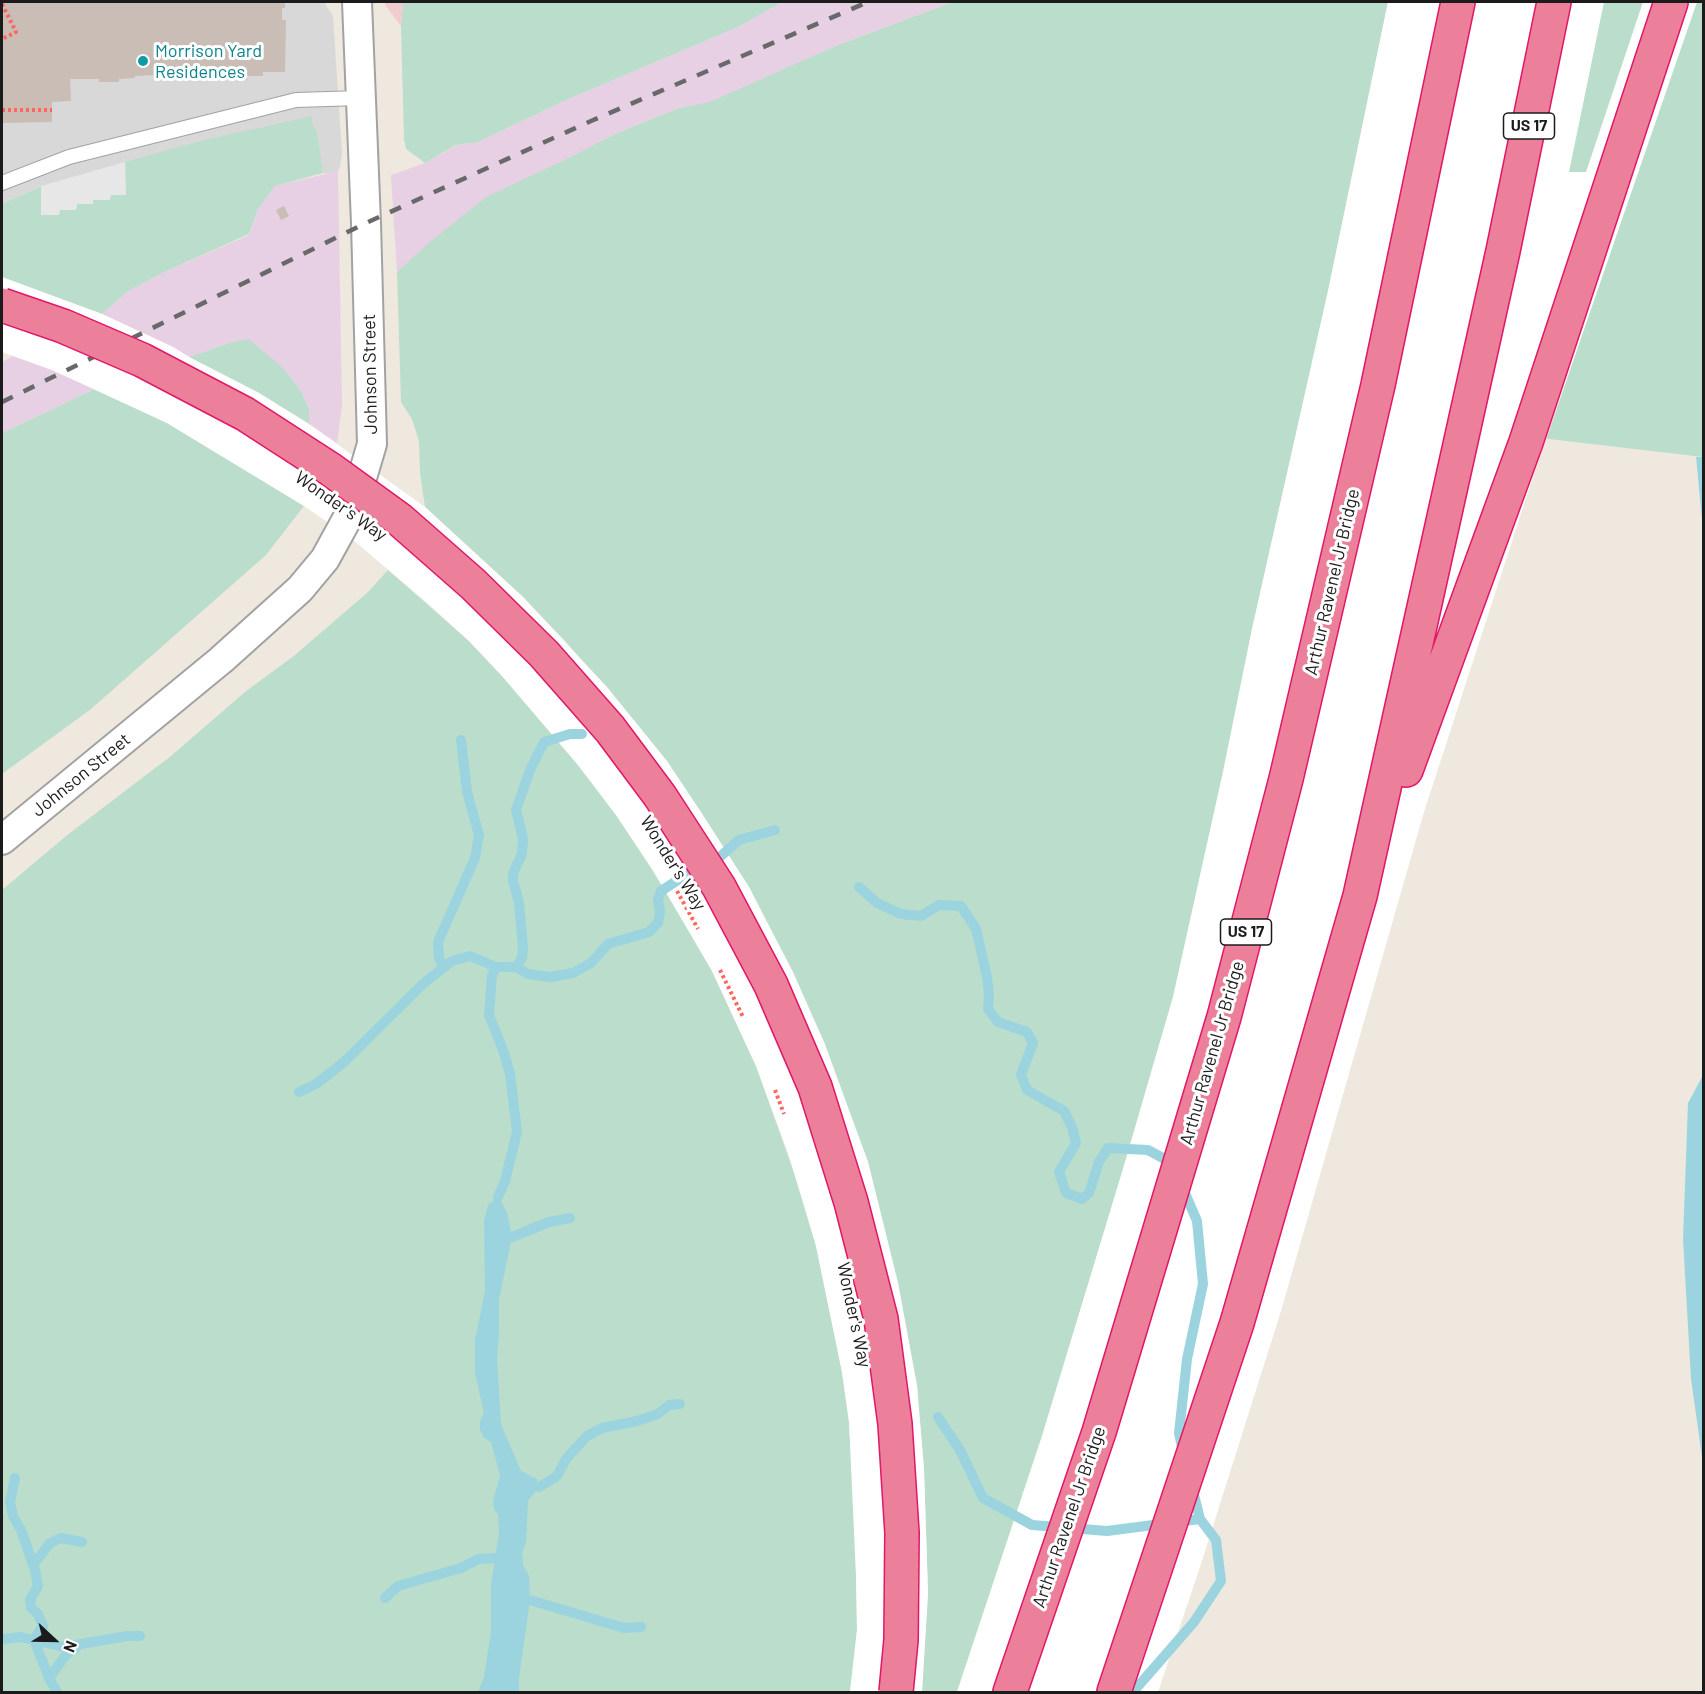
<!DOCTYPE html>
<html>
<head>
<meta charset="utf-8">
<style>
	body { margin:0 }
	#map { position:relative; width:1705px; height:1694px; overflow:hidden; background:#eee8df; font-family:Barlow,sans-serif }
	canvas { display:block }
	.frame { position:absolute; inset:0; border:3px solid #1b1b1b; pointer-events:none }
	.north { position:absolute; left:24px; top:1610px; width:60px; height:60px; -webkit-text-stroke:4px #fff; paint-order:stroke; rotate:112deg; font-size:16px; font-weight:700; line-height:24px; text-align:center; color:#1b1b1b }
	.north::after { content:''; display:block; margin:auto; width:21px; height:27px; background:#1b1b1b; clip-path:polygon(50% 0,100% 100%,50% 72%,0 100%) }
</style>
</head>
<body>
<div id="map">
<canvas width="1705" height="1694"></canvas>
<div class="frame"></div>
<div class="north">N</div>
</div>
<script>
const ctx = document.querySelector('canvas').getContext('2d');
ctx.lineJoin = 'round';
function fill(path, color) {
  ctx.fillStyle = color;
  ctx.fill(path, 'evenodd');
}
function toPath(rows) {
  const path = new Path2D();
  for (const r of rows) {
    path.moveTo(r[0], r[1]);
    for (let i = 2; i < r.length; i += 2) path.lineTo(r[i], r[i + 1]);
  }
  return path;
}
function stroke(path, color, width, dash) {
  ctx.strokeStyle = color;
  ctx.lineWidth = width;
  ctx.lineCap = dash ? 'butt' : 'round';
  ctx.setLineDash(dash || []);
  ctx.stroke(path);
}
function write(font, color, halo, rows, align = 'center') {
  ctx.font = font + ' Barlow,sans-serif';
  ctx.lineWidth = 6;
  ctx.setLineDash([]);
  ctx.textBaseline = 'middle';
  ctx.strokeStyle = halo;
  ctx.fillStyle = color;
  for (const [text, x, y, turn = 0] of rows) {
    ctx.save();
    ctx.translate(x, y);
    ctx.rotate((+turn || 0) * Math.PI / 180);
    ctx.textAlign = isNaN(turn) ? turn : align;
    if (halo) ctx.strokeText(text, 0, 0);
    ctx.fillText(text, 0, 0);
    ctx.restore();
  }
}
fill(toPath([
	[2,2,324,2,333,16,342,153,340,167,338,171,330,174,323,173,318,134,312,123,312,116,126,195,40,186,2,204]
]), '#d9d8d8');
fill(toPath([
	[385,2,403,2,401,26,385,5]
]), '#f1cccd');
fill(toPath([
	[782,2,953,2,838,45,710,103,679,108,615,134,449,228,397,272,391,175,425,163,457,145,478,142,566,100,738,27],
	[338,171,342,405,337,443,309,424,309,409,301,391,284,369,232,342,189,357,173,347,102,314,127,292,162,273,249,235,258,209,275,186],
	[13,356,52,370,95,389,2,433,2,362]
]), '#e7d0e4');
fill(toPath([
	[403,2,782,2,738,27,566,100,478,142,456,145,425,163,406,149,404,139,401,26],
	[953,2,1388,2,1328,291,1252,629,1223,772,1173,997,1123,1169,1042,1436,957,1692,922,1692,928,1593,924,1469,917,1385,898,1283,868,1162,824,1042,749,887,666,761,566,642,523,597,425,507,420,473,419,441,412,419,401,402,397,272,430,242,486,197,571,157,615,134,679,108,710,102,838,45],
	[1558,2,1703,2,1703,457,1464,429],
	[312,116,312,123,318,134,323,173,275,186,258,209,249,234,162,273,127,292,102,314,2,277,2,204,41,186,42,214,59,210,76,210,77,204,93,204,93,200,110,200,110,195,126,195,125,162,201,141],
	[249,339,284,369,301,391,309,409,309,424,259,393,189,357,232,342],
	[95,389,167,423,304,506,266,555,91,709,2,774,2,433],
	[388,570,469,641,502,676,578,765,616,815,671,899,712,971,756,1066,804,1201,816,1246,842,1372,849,1422,855,1523,857,1630,850,1692,2,1692,2,890,66,836,171,756,245,692,295,655,368,592]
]), '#bbddcb');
fill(toPath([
	[125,162,126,195,111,195,110,200,93,200,93,204,77,204,76,210,60,210,59,215,41,215,41,186]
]), '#e7e7e7');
fill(toPath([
	[1696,457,1703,457,1703,530],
	[1703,1075,1703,1464,1691,1379,1683,1239,1688,1103],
	[498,1197,507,1212,512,1237,499,1299,499,1333,497,1359,501,1424,521,1471,537,1479,539,1487,528,1501,526,1543,522,1552,523,1565,529,1576,530,1600,519,1678,519,1692,478,1692,484,1677,491,1632,491,1584,499,1532,498,1515,494,1509,493,1501,500,1476,491,1442,484,1438,480,1430,480,1421,484,1413,475,1373,475,1340,485,1291,484,1221,488,1205]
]), '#9bd4df');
fill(toPath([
	[1388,2,1604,2,1569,172,1586,172,1643,2,1697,2,1529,489,1424,812,1281,1311,1201,1564,1158,1692,957,1692,1042,1436,1123,1169,1173,997,1223,772,1252,629,1328,291],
	[2,277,102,314,173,347,189,357,259,393,309,424,425,507,523,597,607,687,667,761,701,812,749,887,793,972,824,1042,868,1162,898,1283,917,1386,924,1469,928,1593,922,1692,850,1692,857,1630,856,1576,849,1422,842,1372,816,1246,789,1156,756,1066,712,971,651,867,616,815,578,765,502,676,469,641,425,601,352,539,304,506,167,423,52,370,2,352]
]), '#fff');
stroke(toPath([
	[859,887,877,903,901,914,921,916,939,905,961,906,976,929,987,977,989,994,988,1009,998,1022,1027,1032,1033,1043,1021,1075,1027,1090,1064,1111,1072,1127,1076,1143,1059,1172,1066,1193,1082,1199,1089,1193,1099,1162,1108,1148,1148,1150,1172,1163,1174,1166],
	[443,967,439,958,438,942,475,858,479,835,467,792,461,740],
	[516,967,522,958,523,948,519,902,513,881,513,873,522,854,523,839,516,810,530,770,544,742,570,734,582,734],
	[299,1092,316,1084,343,1063,424,983,452,961,470,956,496,967],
	[1182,1186,1197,1221,1203,1284,1187,1359,1179,1433,1183,1452],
	[498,1197,505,1181,517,1132,510,1074,503,1050,489,1015,492,975,496,967,516,967,528,974,550,977,573,973,591,963,608,944,649,932,658,923,660,911,658,899,661,891,678,880,713,863,739,840,775,830],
	[512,1237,549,1222,570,1218],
	[938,1417,960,1450,983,1498,1032,1525,1107,1531,1200,1519],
	[15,1478,10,1502,13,1516,21,1530,35,1570,38,1586,30,1600,31,1608,38,1614,43,1626,34,1640,49,1678,57,1692],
	[539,1487,557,1476,566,1459,587,1436,602,1428,637,1421,658,1414,669,1405,680,1404],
	[33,1565,50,1543,61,1538,82,1542],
	[385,1598,398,1586,461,1568,478,1559,495,1558],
	[530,1600,624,1628,641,1627],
	[2,1639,21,1637,64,1647,127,1636,140,1636],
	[49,1678,66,1655,79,1645],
	[1133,1692,1194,1622,1221,1581,1216,1540,1200,1519,1192,1487]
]), '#9bd4df', 10);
fill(toPath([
	[2,2,285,2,285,8,282,8,282,20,286,20,285,72,263,72,263,76,247,76,247,80,226,80,226,77,169,76,169,69,156,70,156,75,135,76,135,78,119,79,119,82,99,82,99,79,70,79,71,101,52,102,52,122,2,123],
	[284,206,289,216,281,220,276,210]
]), '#c9bdb5');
const lane = toPath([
	[2,183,69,157,296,100,361,98]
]);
const street = toPath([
	[2,840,221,660,300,589,325,559,353,508,372,444,366,223,357,2]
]);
const highway = toPath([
	[1406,770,1526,442,1671,2],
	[1010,1692,1099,1432,1224,1017,1286,779,1378,385,1458,2],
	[1114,1692,1237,1323,1360,896,1503,251,1554,2]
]);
stroke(lane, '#a2a2a2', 16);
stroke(street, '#a2a2a2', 32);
stroke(highway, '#e11767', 36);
stroke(toPath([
	[2,4,16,32,2,39],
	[2,110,52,110]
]), '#ff665f', 4, [3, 3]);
stroke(lane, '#fff', 14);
stroke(street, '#fff', 28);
stroke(highway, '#ec809a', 33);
stroke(toPath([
	[2,402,366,223,591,121,868,2]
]), '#696969', 4.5, [12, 12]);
const highwayBridge = toPath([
	[2,305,63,326,142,360,245,414,330,469,399,519,473,584,544,654,610,729,660,796,719,887,771,985,815,1087,851,1202,881,1319,895,1424,902,1533,901,1640,896,1692]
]);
stroke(highwayBridge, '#e11767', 36, []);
stroke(toPath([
	[677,891,698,929],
	[720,970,743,1017],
	[775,1090,784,1114]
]), '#ff665f', 4, [3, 3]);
stroke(highwayBridge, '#ec809a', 33);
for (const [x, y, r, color] of [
	[143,61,6,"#0f9aa8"]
]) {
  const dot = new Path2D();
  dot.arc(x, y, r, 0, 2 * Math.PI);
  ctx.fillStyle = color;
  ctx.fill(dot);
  stroke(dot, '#fff', 2);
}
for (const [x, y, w] of [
	[1529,126,51],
	[1246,932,51]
]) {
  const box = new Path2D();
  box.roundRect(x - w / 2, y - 13, w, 26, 4.5);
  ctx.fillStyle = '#fff';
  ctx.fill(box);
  stroke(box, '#1b1b1b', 1.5);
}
write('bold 16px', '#1b1b1b', null, [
	["US 17",1529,126],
	["US 17",1246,932]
]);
write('18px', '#0d838f', '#fff', [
	["Morrison Yard",155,51],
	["Residences",155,72]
], 'left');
write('18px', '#1b1b1b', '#fff', [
	["Johnson Street",370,374,-91],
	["Wonder's Way",341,506,35],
	["Arthur Ravenel Jr Bridge",1332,582,-77],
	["Johnson Street",81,775,-39],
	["Wonder's Way",673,863,58],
	["Arthur Ravenel Jr Bridge",1212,1053,-74],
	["Wonder's Way",854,1315,78],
	["Arthur Ravenel Jr Bridge",1069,1517,-71]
]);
</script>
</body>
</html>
